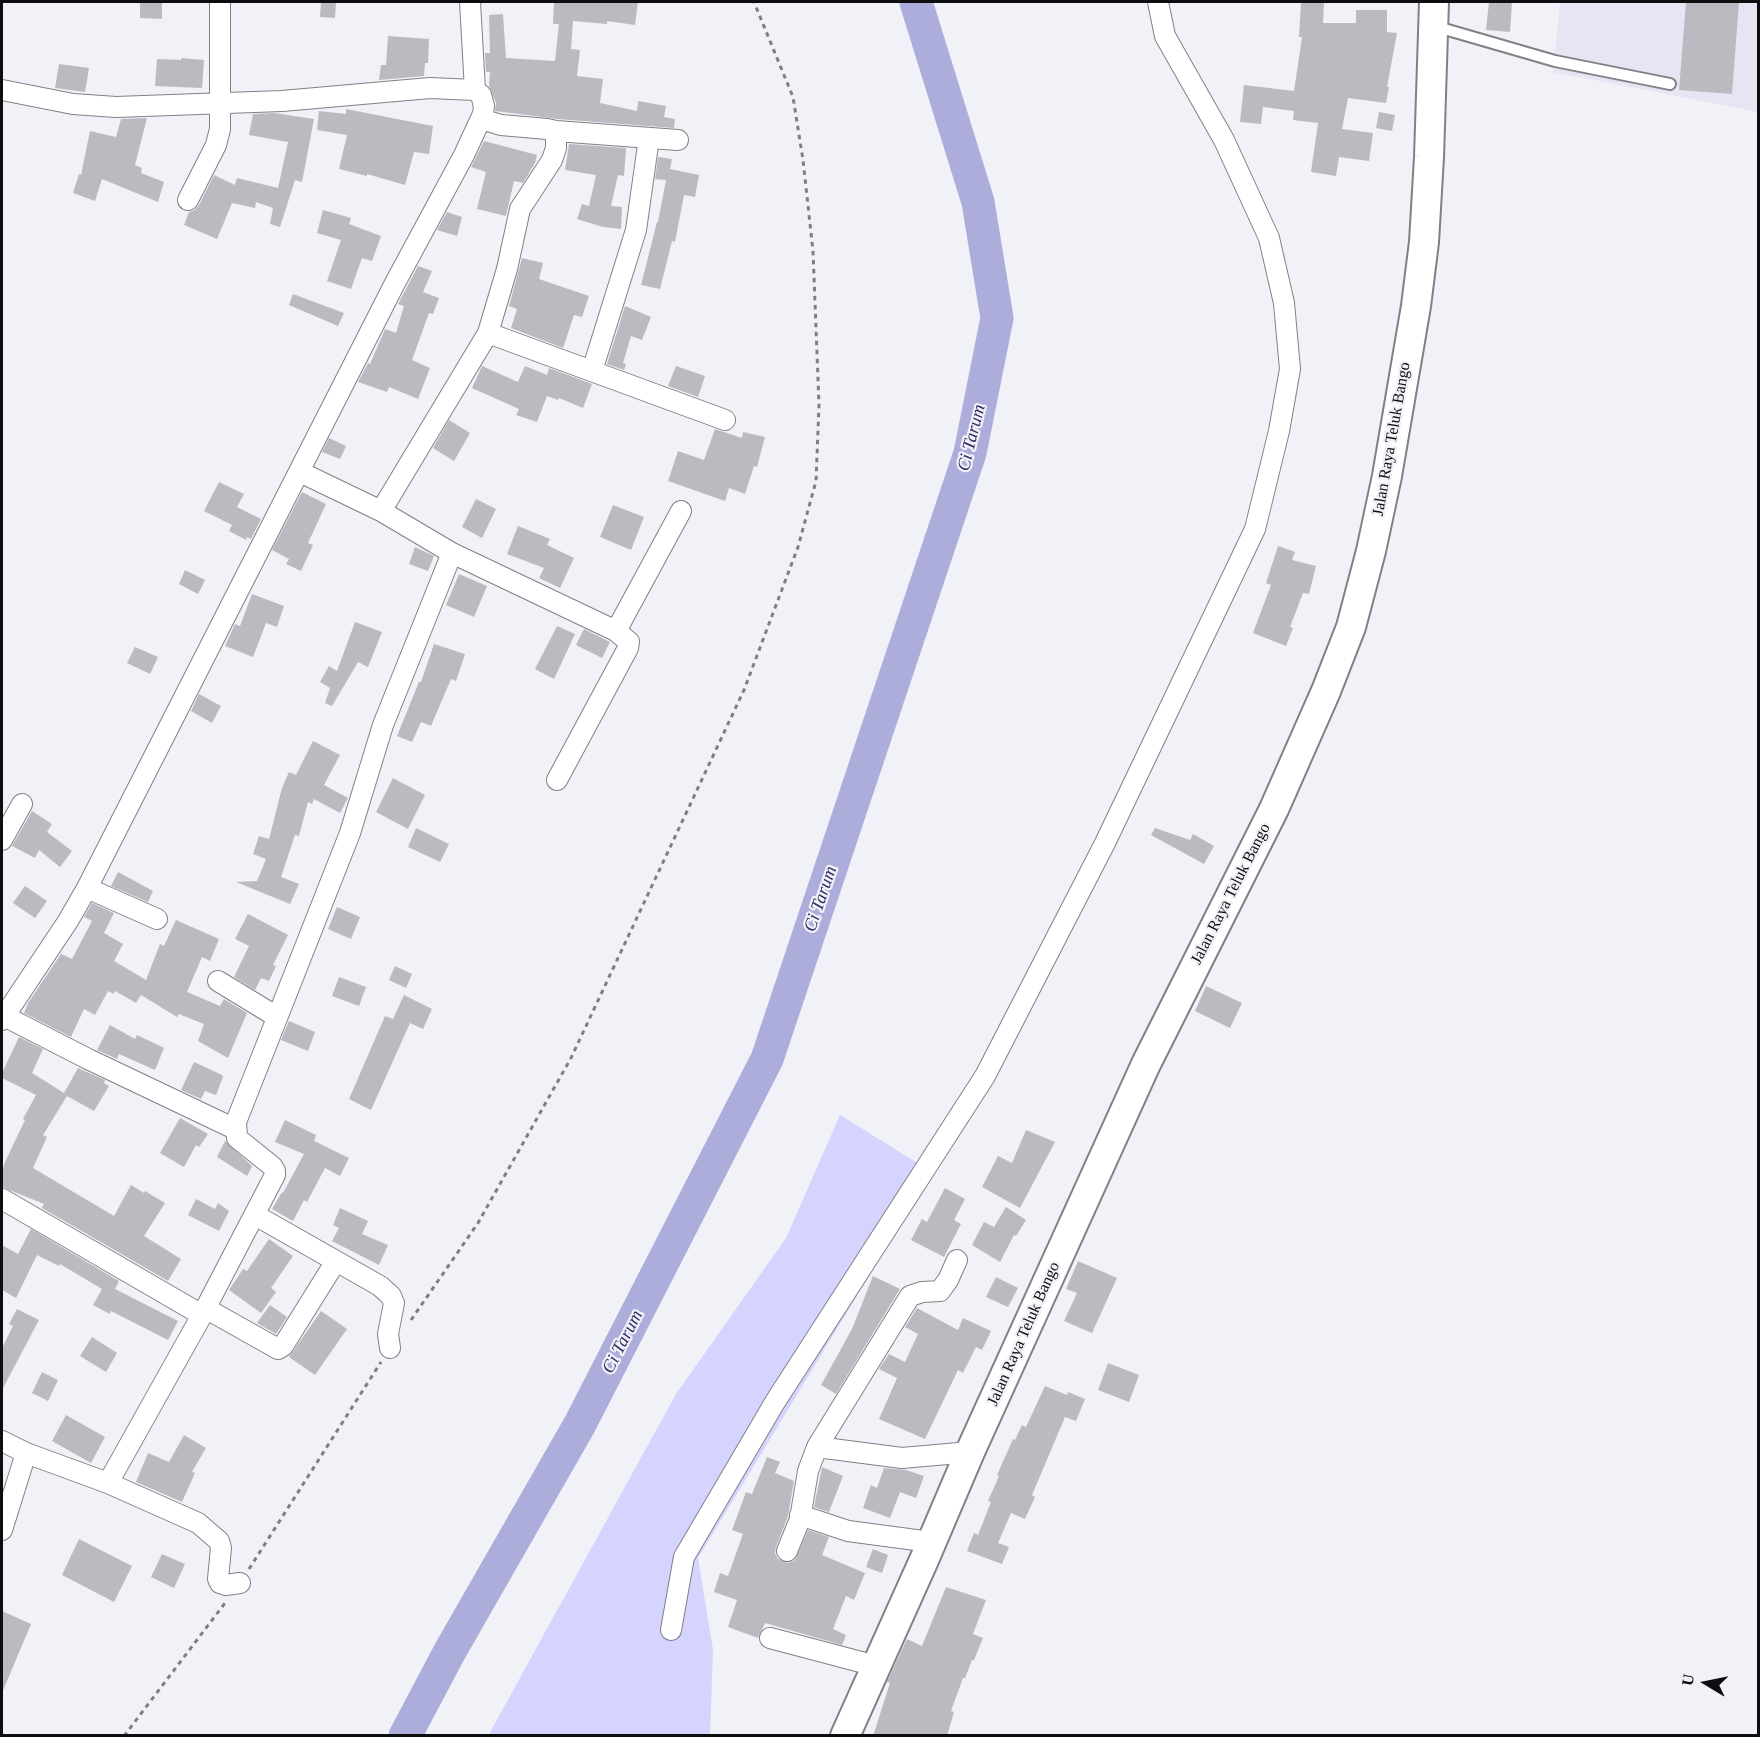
<!DOCTYPE html>
<html>
<head>
<meta charset="utf-8">
<style>
	body { margin:0 }
	#map { position:relative; width:1760px; height:1737px; overflow:hidden; background:#f1f1f8; font-family:Georgia,serif }
	canvas { display:block }
	.frame { position:absolute; inset:0; border:3px solid #0e0e10; pointer-events:none }
	.north { position:absolute; left:1676px; top:1653px; width:60px; height:60px; -webkit-text-stroke:4px #f1f1f8; paint-order:stroke; rotate:280deg; font-size:16px; font-weight:700; line-height:24px; text-align:center; color:#0e0e10 }
	.north::after { content:''; display:block; margin:auto; width:21px; height:27px; background:#0e0e10; clip-path:polygon(50% 0,100% 100%,50% 72%,0 100%) }
</style>
</head>
<body>
<div id="map">
<canvas width="1760" height="1737"></canvas>
<div class="frame"></div>
<div class="north">U</div>
</div>
<script>
const ctx = document.querySelector('canvas').getContext('2d');
ctx.lineJoin = 'round';
function fill(path, color) {
  ctx.fillStyle = color;
  ctx.fill(path, 'evenodd');
}
function toPath(rows) {
  const path = new Path2D();
  for (const r of rows) {
    path.moveTo(r[0], r[1]);
    for (let i = 2; i < r.length; i += 2) path.lineTo(r[i], r[i + 1]);
  }
  return path;
}
function stroke(path, color, width, dash) {
  ctx.strokeStyle = color;
  ctx.lineWidth = width;
  ctx.lineCap = dash ? 'butt' : 'round';
  ctx.setLineDash(dash || []);
  ctx.stroke(path);
}
function write(font, color, halo, rows, align = 'center') {
  ctx.font = font + ' Georgia,serif';
  ctx.lineWidth = 4.5;
  ctx.setLineDash([]);
  ctx.textBaseline = 'middle';
  ctx.strokeStyle = halo;
  ctx.fillStyle = color;
  for (const [text, x, y, turn = 0] of rows) {
    ctx.save();
    ctx.translate(x, y);
    ctx.rotate((+turn || 0) * Math.PI / 180);
    ctx.textAlign = isNaN(turn) ? turn : align;
    if (halo) ctx.strokeText(text, 0, 0);
    ctx.fillText(text, 0, 0);
    ctx.restore();
  }
}
fill(toPath([
	[1560,2,1758,2,1758,112,1553,72]
]), '#e5e5f3');
fill(toPath([
	[840,1115,932,1172,698,1558,713,1650,710,1735,488,1736,676,1394,786,1238]
]), '#d4d4fe');
stroke(toPath([
	[405,1736,450,1651,580,1424,767,1059,970,453,997,318,978,202,916,2]
]), '#adaddc', 33);
fill(toPath([
	[140,2,162,2,162,19,140,18],
	[321,2,336,2,335,18,320,17],
	[554,2,638,2,635,25,607,21,607,24,573,21,571,49,580,50,577,76,603,79,600,103,637,111,638,101,666,106,664,117,675,119,674,128,558,119,495,111,496,103,489,86,490,72,486,72,485,53,490,53,489,15,503,14,506,58,555,61,559,24,553,24],
	[1301,2,1324,2,1323,23,1356,23,1356,10,1387,10,1387,32,1397,33,1387,87,1389,87,1386,103,1348,98,1342,129,1373,133,1369,161,1339,157,1336,176,1311,172,1318,123,1293,120,1294,111,1263,107,1261,124,1240,122,1244,85,1294,91,1302,37,1299,37],
	[1489,2,1512,2,1510,32,1486,30],
	[1686,2,1739,2,1732,94,1679,90],
	[388,36,429,39,428,63,425,63,424,76,379,80,381,65,386,65],
	[181,58,204,60,202,88,155,86,157,59,181,60],
	[59,64,89,68,85,92,55,88],
	[346,109,433,126,429,154,414,152,405,185,367,174,367,176,339,169,347,135,317,130,319,111,346,114],
	[1379,112,1395,115,1392,131,1376,128],
	[274,113,314,119,302,182,295,180,280,227,270,224,273,208,256,202,255,208,232,203,217,239,184,225,189,212,195,210,199,205,214,175,235,185,237,178,278,188,288,142,249,135,253,114],
	[147,118,135,165,142,168,141,173,164,182,158,202,102,179,95,201,73,193,79,174,81,175,90,131,116,137,121,119],
	[484,141,537,155,535,163,523,183,514,181,506,216,477,209,486,172,471,167],
	[569,144,626,148,624,176,618,175,611,206,622,207,621,229,603,227,577,219,582,204,589,206,596,175,565,170],
	[658,157,672,159,670,169,699,175,695,197,684,195,675,242,672,241,660,289,641,285,657,222,658,222,666,180,655,179],
	[323,210,351,218,349,224,381,236,372,261,362,258,351,289,327,281,341,240,317,233],
	[447,212,462,217,457,236,437,230],
	[522,258,543,263,539,279,589,296,582,317,574,315,563,348,511,328,517,309,509,306],
	[418,266,432,271,423,292,439,298,433,314,429,313,412,360,430,368,418,399,389,387,387,392,358,382,368,363,370,364,385,329,396,333,404,306,398,304],
	[293,294,344,313,338,326,289,305],
	[625,306,651,317,642,340,631,336,623,363,626,364,624,370,607,364],
	[482,366,518,382,525,366,547,375,549,368,592,384,583,408,559,398,558,400,547,396,537,422,516,415,519,409,472,388],
	[676,366,705,376,698,397,668,386],
	[449,420,470,433,454,461,433,448],
	[715,429,742,438,743,432,765,437,757,467,754,466,745,494,729,488,725,501,668,481,678,451,704,460],
	[329,438,346,446,340,459,322,452],
	[219,482,244,494,237,507,261,519,251,539,247,537,246,540,229,531,232,525,204,511],
	[302,492,326,504,308,543,313,545,301,571,286,564,289,559,272,550],
	[476,499,496,509,482,538,462,527],
	[613,505,644,517,631,550,600,537],
	[518,526,550,539,547,545,574,558,560,588,539,578,544,568,507,554],
	[1278,546,1295,552,1292,560,1316,566,1309,594,1303,593,1290,627,1293,628,1286,646,1253,633,1271,585,1266,583],
	[415,547,434,556,428,571,409,564],
	[185,570,205,580,198,594,179,584],
	[459,574,487,586,474,617,446,605],
	[252,594,284,606,277,627,266,623,253,657,225,646,235,624,240,626],
	[355,622,382,632,368,667,358,662,332,706,325,703,330,688,320,682,329,666,337,671],
	[557,626,575,634,554,679,535,669],
	[584,629,610,642,602,658,576,645],
	[434,644,465,654,456,681,451,679,431,726,421,722,412,742,397,736,419,682,421,682],
	[135,647,158,657,150,674,127,663],
	[199,694,221,706,212,723,191,711],
	[313,741,340,755,324,785,348,798,340,813,314,799,312,804,308,802,299,836,295,835,281,877,299,884,290,904,236,882,257,881,266,859,253,854,259,836,269,839,282,788,289,772,296,775],
	[393,778,425,795,408,829,376,812],
	[32,811,52,824,47,832,72,851,60,867,39,850,35,858,12,846],
	[416,828,449,844,440,862,408,847],
	[1155,828,1190,840,1193,834,1214,846,1204,864,1151,835],
	[118,872,153,891,148,902,111,886],
	[25,886,47,901,35,918,13,903],
	[92,903,114,913,104,933,123,944,114,961,146,980,160,944,164,946,176,920,219,939,210,961,202,957,187,992,220,1006,224,999,247,1013,228,1058,198,1041,204,1024,179,1014,177,1017,141,995,136,1003,115,991,114,994,108,991,95,1015,84,1009,71,1037,24,1013,28,1003,61,954,72,959,92,921,84,917],
	[337,907,360,917,351,939,328,929],
	[248,914,288,935,273,965,276,966,269,981,261,978,255,990,234,977,249,946,235,939],
	[395,966,412,974,406,988,389,980],
	[339,977,366,987,359,1006,332,996],
	[1206,986,1242,1003,1230,1028,1195,1011],
	[404,995,432,1009,423,1029,410,1023,371,1110,349,1099,385,1016,393,1019],
	[289,1021,315,1032,308,1051,281,1040],
	[110,1025,135,1039,137,1035,164,1048,155,1070,119,1054,117,1059,97,1050],
	[19,1037,43,1049,32,1073,64,1093,78,1068,105,1080,104,1083,109,1086,94,1111,67,1096,43,1135,47,1137,33,1168,114,1216,131,1185,144,1193,145,1191,165,1203,144,1236,181,1259,168,1281,42,1208,44,1204,2,1187,2,1172,5,1162,25,1120,23,1119,36,1095,2,1078,2,1073],
	[194,1062,222,1075,223,1077,216,1095,205,1091,201,1099,181,1090],
	[180,1118,208,1134,199,1147,196,1145,184,1167,160,1153],
	[285,1120,316,1135,314,1141,349,1158,340,1176,325,1168,307,1202,304,1200,293,1221,272,1209,282,1192,283,1193,304,1154,275,1142],
	[1026,1130,1055,1142,1020,1208,982,1187,998,1156,1012,1163],
	[225,1141,252,1166,247,1176,217,1157],
	[945,1188,965,1199,954,1220,961,1224,944,1257,911,1240,922,1219,927,1222],
	[196,1199,215,1209,218,1203,229,1211,219,1231,188,1215],
	[1006,1207,1026,1220,1016,1236,1014,1235,1000,1262,972,1245,984,1222,994,1227],
	[340,1208,368,1221,362,1234,388,1245,379,1265,332,1241,339,1228,333,1225],
	[31,1229,119,1281,115,1289,178,1321,168,1340,111,1311,110,1314,93,1305,102,1289,60,1264,59,1266,37,1255,16,1298,2,1290,2,1245,18,1254],
	[269,1239,293,1256,271,1288,276,1292,261,1313,229,1290,243,1269,247,1271],
	[1078,1261,1117,1278,1092,1333,1064,1321,1077,1293,1066,1289],
	[873,1276,900,1289,836,1394,821,1385,852,1329],
	[996,1277,1018,1288,1008,1307,986,1297],
	[270,1305,287,1317,276,1334,257,1323],
	[917,1308,958,1330,963,1318,991,1331,982,1350,976,1347,963,1373,958,1370,925,1439,879,1419,897,1378,879,1369,889,1354,905,1362,918,1334,905,1327],
	[17,1309,39,1320,2,1390,2,1348,13,1326,9,1324],
	[321,1311,347,1329,315,1375,289,1357],
	[92,1337,117,1353,106,1372,80,1356],
	[1108,1363,1139,1375,1129,1402,1098,1390],
	[42,1372,58,1380,48,1401,32,1393],
	[1045,1386,1067,1395,1068,1392,1085,1399,1076,1421,1065,1417,1032,1495,1035,1497,1025,1519,1011,1513,998,1543,1009,1547,1002,1564,967,1551,974,1533,978,1535,991,1502,988,1501,999,1476,997,1475,1013,1439,1015,1440,1022,1425,1026,1427],
	[66,1415,105,1437,91,1463,52,1441],
	[184,1435,206,1448,192,1472,195,1473,182,1502,136,1482,148,1453,169,1462],
	[767,1457,780,1462,775,1473,794,1481,788,1516,776,1547,775,1553,778,1559,788,1563,795,1560,808,1530,829,1537,822,1555,865,1573,854,1600,846,1596,833,1629,846,1635,842,1645,765,1623,758,1638,728,1627,737,1600,714,1592,720,1573,728,1576,743,1534,732,1530,746,1492,752,1494],
	[822,1467,843,1476,829,1512,814,1507],
	[884,1468,906,1470,924,1476,916,1498,900,1492,890,1518,863,1508,871,1485,877,1488],
	[79,1539,132,1566,114,1602,62,1575],
	[873,1549,888,1555,882,1573,866,1567],
	[162,1554,185,1564,174,1588,151,1577],
	[946,1587,986,1600,973,1634,983,1638,974,1660,972,1660,965,1678,963,1678,951,1711,954,1712,947,1736,873,1736,890,1683,887,1682,907,1639,922,1646],
	[2,1611,31,1624,2,1693]
]), '#babac0');
const service = toPath([
	[1434,26,1555,61,1670,84]
]);
const minor = toPath([
	[470,2,475,90],
	[2,90,73,104,116,107,282,101,430,88,475,90,481,95,484,106,483,114,464,155,395,283,87,888,68,921,2,1020],
	[556,131,678,140],
	[188,200,216,145,220,129,220,2],
	[488,333,725,420],
	[592,371,636,230,649,138],
	[381,511,488,333,507,269,520,209,552,160,556,148,556,131,547,129,501,125,481,119],
	[452,553,616,631,629,642,628,648,557,780],
	[616,631,681,511],
	[2,840,22,804],
	[87,888,157,919],
	[218,981,277,1017],
	[4,1016,88,1059,235,1129],
	[2,1199,202,1315],
	[255,1215,380,1286,391,1296,394,1303,388,1334,390,1348],
	[205,1308,278,1349,283,1346,336,1261],
	[2,1441,26,1453,108,1483,202,1315,275,1175,275,1171,272,1166,237,1138,236,1122,350,833,383,725,452,553,381,511,300,472],
	[817,1447,902,1458,970,1452],
	[108,1483,198,1523,219,1541,221,1548,218,1579,220,1583,226,1585,240,1583],
	[800,1515,848,1531,931,1542],
	[2,1530,26,1453],
	[787,1551,800,1519,808,1471,817,1447,910,1296,922,1292,940,1291,948,1280,957,1260],
	[671,1630,684,1557,775,1402,985,1076,1105,843,1255,529,1279,431,1290,369,1284,303,1269,238,1224,140,1165,36,1158,2],
	[770,1638,876,1666]
]);
const secondary = toPath([
	[845,1736,924,1560,970,1452,1146,1064,1274,809,1326,691,1351,627,1371,551,1387,476,1416,306,1424,242,1429,157,1434,2]
]);
stroke(service, '#808086', 14);
stroke(minor, '#808086', 22);
stroke(secondary, '#808086', 32);
stroke(toPath([
	[411,1320,478,1223,571,1058,744,690,798,547,816,481,819,405,813,251,803,160,793,97,754,2],
	[249,1569,381,1362],
	[124,1736,225,1603]
]), '#7f7f83', 3, [4.5, 4.5]);
stroke(service, '#fff', 10);
stroke(minor, '#fff', 20);
stroke(secondary, '#fff', 28);
write('16px', '#0e0e10', '#f1f1f8', [
	["Jalan Raya Teluk Bango",1392,439,-80],
	["Jalan Raya Teluk Bango",1231,894,-63],
	["Jalan Raya Teluk Bango",1024,1334,-66]
]);
write('italic 18px', '#332c65', '#f1f1f8', [
	["Ci Tarum",972,438,-76],
	["Ci Tarum",821,899,-71],
	["Ci Tarum",623,1342,-63]
]);
</script>
</body>
</html>
